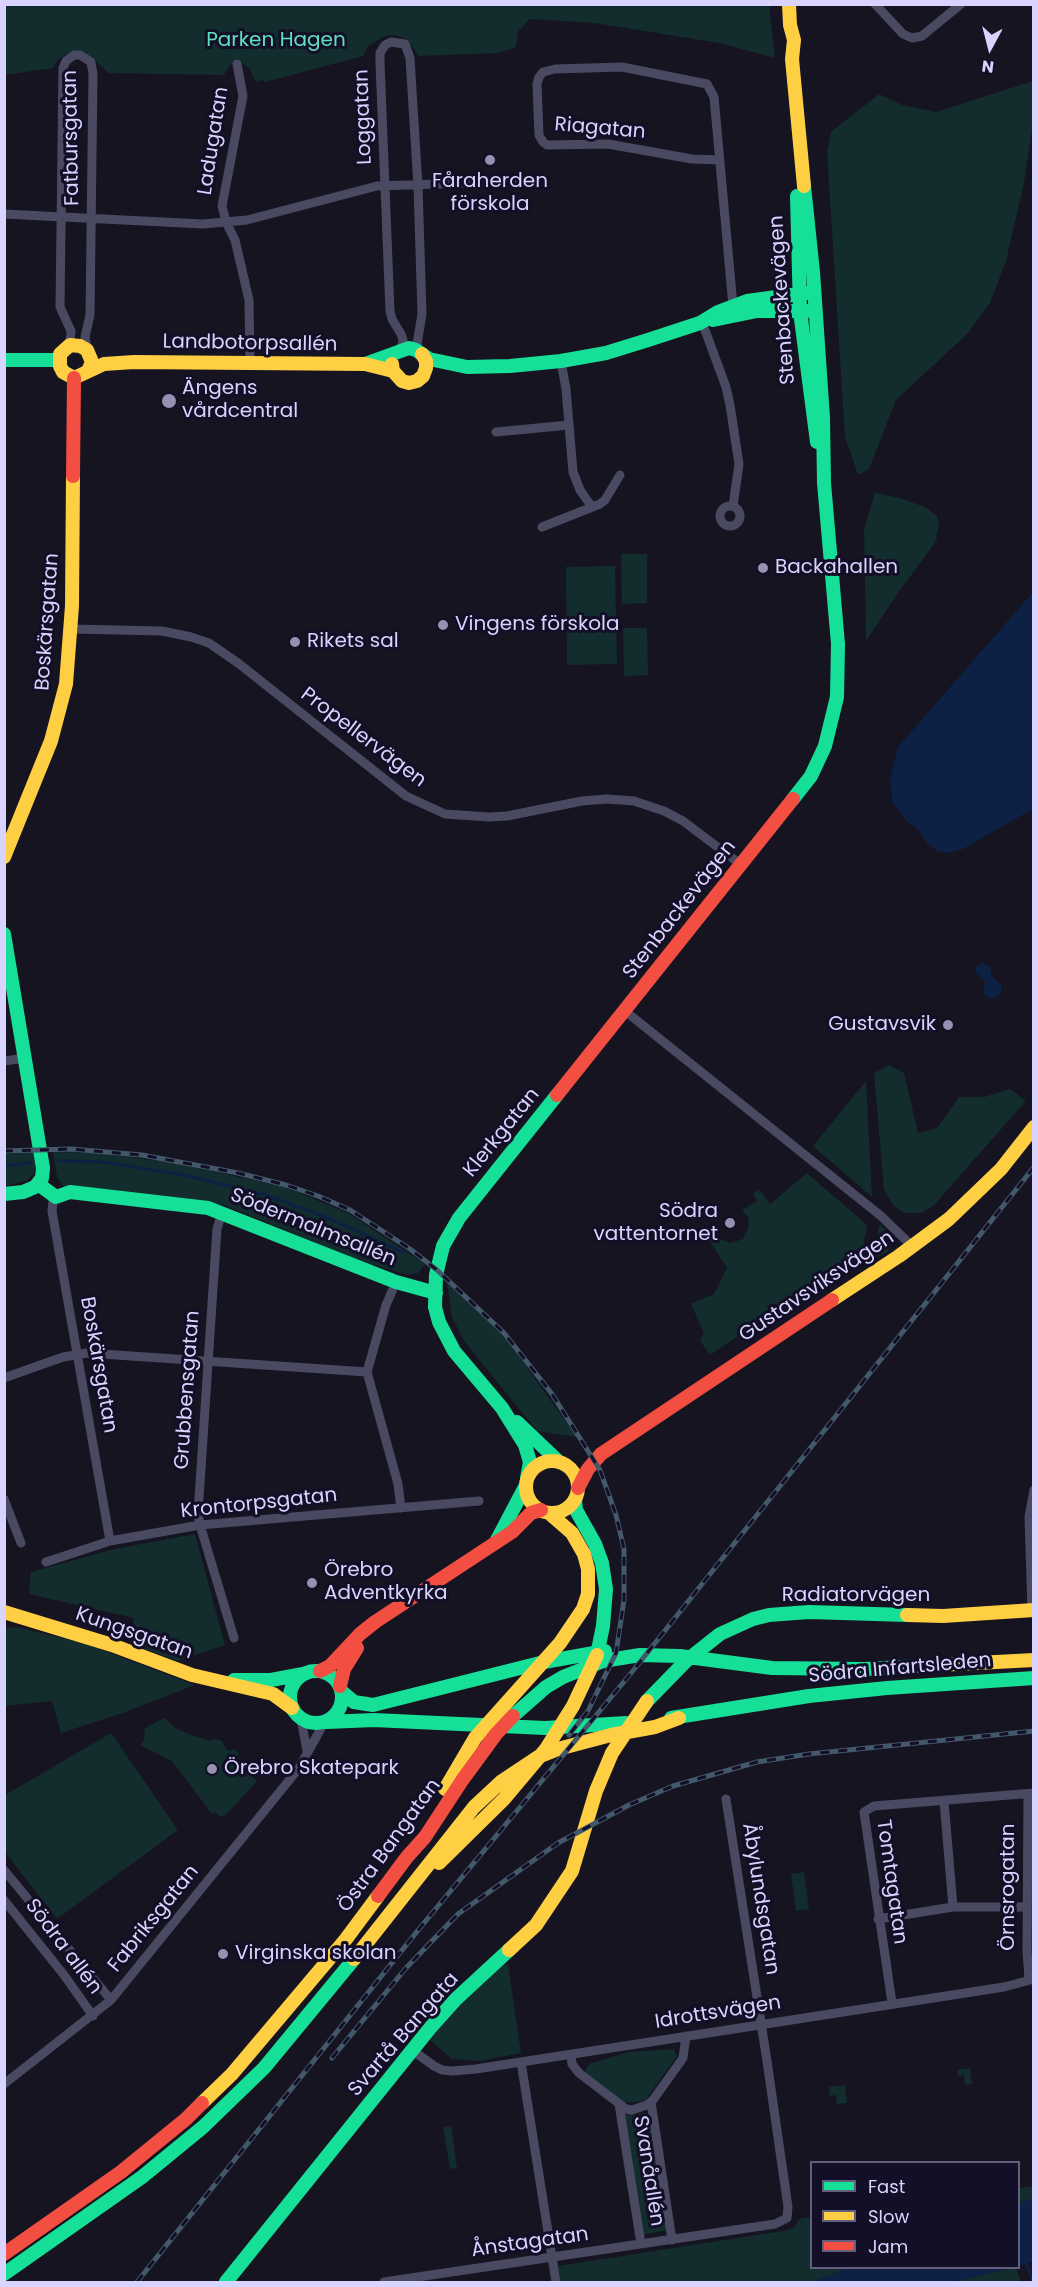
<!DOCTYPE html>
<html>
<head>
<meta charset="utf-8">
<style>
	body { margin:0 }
	#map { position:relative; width:1038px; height:2287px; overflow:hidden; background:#161421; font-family:Poppins,sans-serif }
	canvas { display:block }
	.frame { position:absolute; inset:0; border:6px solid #d9d4ff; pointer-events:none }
	.legend { position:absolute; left:810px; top:2161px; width:210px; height:108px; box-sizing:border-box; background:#130f26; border:2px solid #625e7d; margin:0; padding:8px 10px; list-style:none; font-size:18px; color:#d9d4ff }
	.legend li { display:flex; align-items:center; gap:12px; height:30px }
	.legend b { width:30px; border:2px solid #625e7d }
	.north { position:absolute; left:960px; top:18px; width:60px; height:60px; -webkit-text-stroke:4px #130f26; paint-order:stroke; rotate:187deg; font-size:16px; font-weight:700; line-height:24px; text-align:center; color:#d9d4ff }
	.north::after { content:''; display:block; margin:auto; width:21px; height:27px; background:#d9d4ff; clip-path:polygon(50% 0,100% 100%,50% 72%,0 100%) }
</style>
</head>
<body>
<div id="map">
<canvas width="1038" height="2287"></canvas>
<div class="frame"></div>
<ul class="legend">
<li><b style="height:8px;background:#16e098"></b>Fast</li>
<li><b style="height:8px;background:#ffcf43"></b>Slow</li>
<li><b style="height:8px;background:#f24e42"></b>Jam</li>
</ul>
<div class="north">N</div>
</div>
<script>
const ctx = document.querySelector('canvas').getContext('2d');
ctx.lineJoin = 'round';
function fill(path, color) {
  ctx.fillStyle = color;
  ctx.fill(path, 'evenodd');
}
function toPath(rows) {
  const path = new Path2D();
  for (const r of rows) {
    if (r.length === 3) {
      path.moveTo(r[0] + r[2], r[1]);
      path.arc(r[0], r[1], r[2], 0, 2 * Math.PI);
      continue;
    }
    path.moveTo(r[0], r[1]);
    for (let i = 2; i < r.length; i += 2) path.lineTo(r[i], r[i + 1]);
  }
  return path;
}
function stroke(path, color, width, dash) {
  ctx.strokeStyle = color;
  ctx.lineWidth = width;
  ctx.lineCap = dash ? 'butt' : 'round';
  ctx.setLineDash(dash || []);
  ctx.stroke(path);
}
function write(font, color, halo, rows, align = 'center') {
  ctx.font = font + ' Poppins,sans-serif';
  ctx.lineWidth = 6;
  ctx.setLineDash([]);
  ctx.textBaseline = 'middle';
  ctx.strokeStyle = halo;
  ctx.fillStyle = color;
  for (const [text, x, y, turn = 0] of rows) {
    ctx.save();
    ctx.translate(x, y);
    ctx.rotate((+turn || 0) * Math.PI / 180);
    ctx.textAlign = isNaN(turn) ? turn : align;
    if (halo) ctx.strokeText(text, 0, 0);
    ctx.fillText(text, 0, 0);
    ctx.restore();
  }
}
fill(toPath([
	[4,5,769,5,775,58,719,43,595,23,529,19,518,32,516,47,498,53,419,56,406,39,395,35,385,36,368,46,363,56,265,82,262,80,256,82,249,68,242,63,235,63,229,66,224,75,109,73,93,59,68,54,58,59,53,68,5,75],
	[1033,81,1033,120,1024,183,1006,261,990,303,967,334,896,400,869,469,858,475,845,437,827,153,831,132,879,94,902,105,936,112],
	[875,493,900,498,925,507,937,516,939,528,936,535,937,540,898,593,866,641,864,529],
	[621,554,647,554,647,603,622,604],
	[615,566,617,664,567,665,566,567],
	[623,628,647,628,648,675,624,676],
	[889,1065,904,1073,918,1133,937,1128,959,1097,984,1097,1010,1089,1026,1101,934,1205,922,1213,904,1213,894,1206,884,1190,874,1073],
	[866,1081,872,1197,813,1146],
	[33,1152,36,1165,34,1174,26,1181,5,1186,4,1154],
	[53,1152,98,1153,175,1163,285,1187,348,1213,425,1264,418,1273,408,1275,361,1261,224,1205,64,1187,57,1177],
	[807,1173,867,1225,863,1246,855,1257,710,1355,700,1341,704,1333,691,1304,714,1294,727,1268,708,1238,716,1232,721,1239,730,1243,743,1239,749,1225,748,1217,742,1210,757,1201,753,1194,759,1189,770,1204],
	[880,1224,890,1234,891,1245,887,1252,871,1261],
	[447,1283,502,1333,577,1437,537,1431,464,1341,452,1317],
	[195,1534,225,1645,177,1661,132,1644,134,1618,29,1594,31,1572,114,1549],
	[4,1627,21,1628,84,1643,195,1685,123,1713,61,1733,52,1701,5,1706],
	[164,1718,176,1728,189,1734,210,1741,214,1739,222,1741,226,1749,230,1751,234,1749,239,1753,237,1758,245,1766,246,1772,257,1781,226,1815,221,1817,215,1812,212,1814,172,1761,140,1745,144,1740,145,1728],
	[111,1733,178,1830,57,1919,5,1852,5,1795],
	[804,1872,809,1909,796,1911,791,1874],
	[501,1965,508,1965,521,2053,479,2061,452,2059,431,2041,430,2033],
	[674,2049,677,2056,645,2101,621,2103,585,2072,589,2064,628,2052],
	[970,2068,972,2084,965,2085,964,2075,958,2076,957,2070],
	[845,2085,847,2103,837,2104,836,2095,830,2096,829,2087],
	[648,2113,669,2230,642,2235,623,2115],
	[451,2126,457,2168,450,2169,443,2127],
	[1033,2186,1033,2199,1019,2203,1019,2188],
	[811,2217,812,2268,849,2268,811,2282,561,2282,558,2266,782,2231,794,2228,799,2219],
	[1012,2268,1016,2268,1021,2282,953,2282]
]), '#132c2d');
fill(toPath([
	[1033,592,1033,809,963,849,949,853,937,851,927,843,917,827,907,822,892,801,890,778,898,747],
	[982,963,990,966,992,977,1001,985,1001,994,995,998,991,999,983,993,985,981,976,973,976,967],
	[1033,2199,1033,2261,1019,2266,1019,2203],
	[849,2268,1012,2268,953,2282,811,2282]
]), '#0d2144');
stroke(toPath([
	[59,1161,103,1162,184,1175,263,1194,328,1218,403,1252],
	[4,1166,31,1163],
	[1026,2263,1033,2282]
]), '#0d2144', 3);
stroke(toPath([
	[875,4,903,34,912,38,922,36,961,4],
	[237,64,243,96,222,206,226,222,235,240,249,300,250,364],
	[719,160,692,159,608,144,547,145,543,142,539,135,537,84,539,77,543,72,555,69,622,67,707,84,714,97,733,306],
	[4,214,203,224,247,220,377,186,527,181],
	[702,322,726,387,730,405,739,464,733,506],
	[70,345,71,331,60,307,63,68,66,61,74,55,80,55,91,62,93,74,90,315,85,337,87,350],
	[401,350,403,340,401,334,392,319,390,311,380,63,380,53,385,45,391,42,405,44,410,58,418,186,422,314,416,350],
	[561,361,566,389,573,472,580,490,592,507],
	[496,432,569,425],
	[730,516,10],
	[542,527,600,504,605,500,620,475],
	[71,629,162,631,191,637,209,643,238,663,406,796,445,814,489,817,507,816,582,801,607,799,634,801,664,811,683,821,740,864],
	[625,1011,881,1216,912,1246],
	[4,1061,26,1058],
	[56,1197,53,1201,52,1211,110,1541],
	[222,1212,217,1229,198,1513,200,1525,234,1638],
	[396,1282,386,1305,367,1372,398,1484,401,1508],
	[4,1378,63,1357,87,1353,367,1372],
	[4,1499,21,1543],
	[46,1562,110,1541,200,1525,479,1501],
	[1032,1611,1029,1517,1034,1490],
	[301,1719,307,1751],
	[1028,1795,1027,1951,1029,1979],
	[944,1801,953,1907],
	[4,1870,111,2000],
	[4,1900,64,1975,93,2016],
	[878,1919,953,1907,1027,1907],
	[892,2003,864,1812,874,1806,1034,1793],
	[412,2050,434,2066,442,2070,452,2071,476,2069,1004,1987,1034,1979],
	[571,2054,572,2064,579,2073,626,2109,632,2110,647,2105,653,2100,683,2058,686,2036],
	[521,2062,556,2282],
	[4,2084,111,2000,299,1768,324,1723],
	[651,2102,672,2240],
	[619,2104,641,2244],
	[384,2282,775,2224,787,2218,788,2207,767,2061,726,1799]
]), '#4a4962', 9);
stroke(toPath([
	[797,196,800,311,817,442],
	[713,320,757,311,807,311],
	[4,360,59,360],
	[365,364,409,348,416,350,429,359,467,367,510,366,561,361,606,353,648,340,700,323,718,312,747,301,814,292],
	[793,799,811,776,825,746,837,697,838,644,824,483,823,418,813,272,804,186],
	[4,934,43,1168,42,1178,35,1187,23,1192,4,1194],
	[38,1184,56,1197,70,1192,208,1208,396,1282,436,1293],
	[517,1422,559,1462],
	[527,1478,530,1462,525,1445,502,1408,454,1351,439,1322,435,1307,436,1275,443,1246,459,1218,557,1095],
	[575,1500,576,1510,595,1544,602,1563,606,1589,603,1626,597,1655],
	[497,1540,525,1487],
	[316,1697,26],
	[234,1680,271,1680,303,1674],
	[342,1692,354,1702,373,1705,544,1662,605,1651],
	[647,1701,686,1661,720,1634,753,1619,769,1615,809,1612,907,1615],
	[513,1716,546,1687,563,1677,603,1661,640,1655,680,1656,772,1668,865,1669,939,1665],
	[671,1718,809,1696,887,1688,1034,1678],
	[327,1722,374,1720,545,1728,626,1723],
	[4,2274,142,2177,203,2127,264,2068,354,1959],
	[226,2282,430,2028,456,1999,509,1950]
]), '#16e098', 14);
stroke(toPath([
	[789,4,790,25,794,40,792,59,804,186],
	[392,364,393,371,402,381,409,383,417,381,423,376,426,368,426,361,422,354],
	[88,371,92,362,87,350,80,346,70,345,60,354,60,366,63,372,74,378,104,364,134,362,365,364,393,371],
	[4,857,51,741,66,684,72,606,73,476],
	[832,1300,899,1256,949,1219,1001,1169,1034,1127],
	[552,1487,26],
	[4,1612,112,1645,192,1675,273,1694,292,1708],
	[907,1615,943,1616,1034,1610],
	[939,1665,1034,1660],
	[445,1789,475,1738,560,1643,583,1609,588,1594,588,1569,584,1554,572,1533,549,1513],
	[439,1863,504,1799,546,1749,573,1706,597,1655],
	[509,1950,536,1925,572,1871,596,1791,612,1753,647,1701],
	[354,1959,474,1807,502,1781,538,1757,558,1749,611,1735,655,1727,679,1718],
	[202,2103,232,2074,346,1939,378,1896]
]), '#ffcf43', 14);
stroke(toPath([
	[73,476,74,378],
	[557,1095,793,799],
	[578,1488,588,1469,601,1454,832,1300],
	[320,1671,330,1666,360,1634,375,1622,512,1532,531,1513,541,1510],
	[340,1686,344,1669,357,1648],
	[378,1896,407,1857,425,1837,463,1779,496,1734,513,1716],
	[4,2254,121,2172,186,2119,202,2103]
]), '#f24e42', 14);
const rail = toPath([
	[4,1151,71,1149,142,1155,238,1173,286,1185,318,1196,350,1210,410,1249,437,1270,504,1333,552,1394,600,1470,616,1515,624,1549,624,1600,616,1653,588,1711,569,1735],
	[332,2058,406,1968,458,1914,558,1843,629,1805,673,1786,757,1762,809,1754,1034,1731],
	[137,2282,419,1929,632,1672,1034,1167]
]);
stroke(rail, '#43596b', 5);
stroke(rail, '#130f26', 3, [9]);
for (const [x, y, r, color] of [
	[490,160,6,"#9591b1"],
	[169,401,8,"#9591b1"],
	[763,568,6,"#9591b1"],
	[443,625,6,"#9591b1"],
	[295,642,6,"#9591b1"],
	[948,1025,6,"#9591b1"],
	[730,1223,6,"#9591b1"],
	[312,1583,6,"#9591b1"],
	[212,1769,6,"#9591b1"],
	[223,1954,6,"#9591b1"]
]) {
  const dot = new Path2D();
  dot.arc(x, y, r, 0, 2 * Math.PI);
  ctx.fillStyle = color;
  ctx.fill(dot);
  stroke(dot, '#130f26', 2);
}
write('20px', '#5fe0c0', '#130f26', [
	["Parken Hagen",276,41]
]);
write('20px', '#d9d4ff', '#130f26', [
	["Loggatan",364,117,-92],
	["Riagatan",600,129,5],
	["Fatbursgatan",72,138,-91],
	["Ladugatan",214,141,-81],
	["Stenbackevägen",783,300,-94],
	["Landbotorpsallén",250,344,1],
	["Boskärsgatan",48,622,-86],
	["Propellervägen",363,738,37],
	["Stenbackevägen",680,910,-52],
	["Klerkgatan",502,1133,-51],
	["Södermalmsallén",313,1228,22],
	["Gustavsviksvägen",817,1287,-34],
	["Boskärsgatan",98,1365,80],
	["Grubbensgatan",188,1390,-86],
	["Krontorpsgatan",259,1504,-6],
	["Radiatorvägen",856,1596],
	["Kungsgatan",134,1634,19],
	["Södra Infartsleden",900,1669,-5],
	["Östra Bangatan",390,1846,-54],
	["Tomtagatan",891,1882,82],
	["Örnsrogatan",1009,1887,-90],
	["Åbylundsgatan",760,1899,81],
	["Fabriksgatan",154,1919,-51],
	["Södra allén",63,1947,53],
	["Idrottsvägen",718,2013,-9],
	["Svartå Bangata",404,2035,-49],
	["Svanåallén",648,2171,81],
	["Ånstagatan",530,2243,-8]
]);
write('20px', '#d9d4ff', '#130f26', [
	["Fåraherden",490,182,"center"],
	["förskola",490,205,"center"],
	["Ängens",182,389],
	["vårdcentral",182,412],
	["Backahallen",775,568],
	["Vingens förskola",455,625],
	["Rikets sal",307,642],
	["Gustavsvik",936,1025,"right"],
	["Södra",718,1212,"right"],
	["vattentornet",718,1235,"right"],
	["Örebro",324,1571],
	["Adventkyrka",324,1594],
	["Örebro Skatepark",224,1769],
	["Virginska skolan",235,1954]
], 'left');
</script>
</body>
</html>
